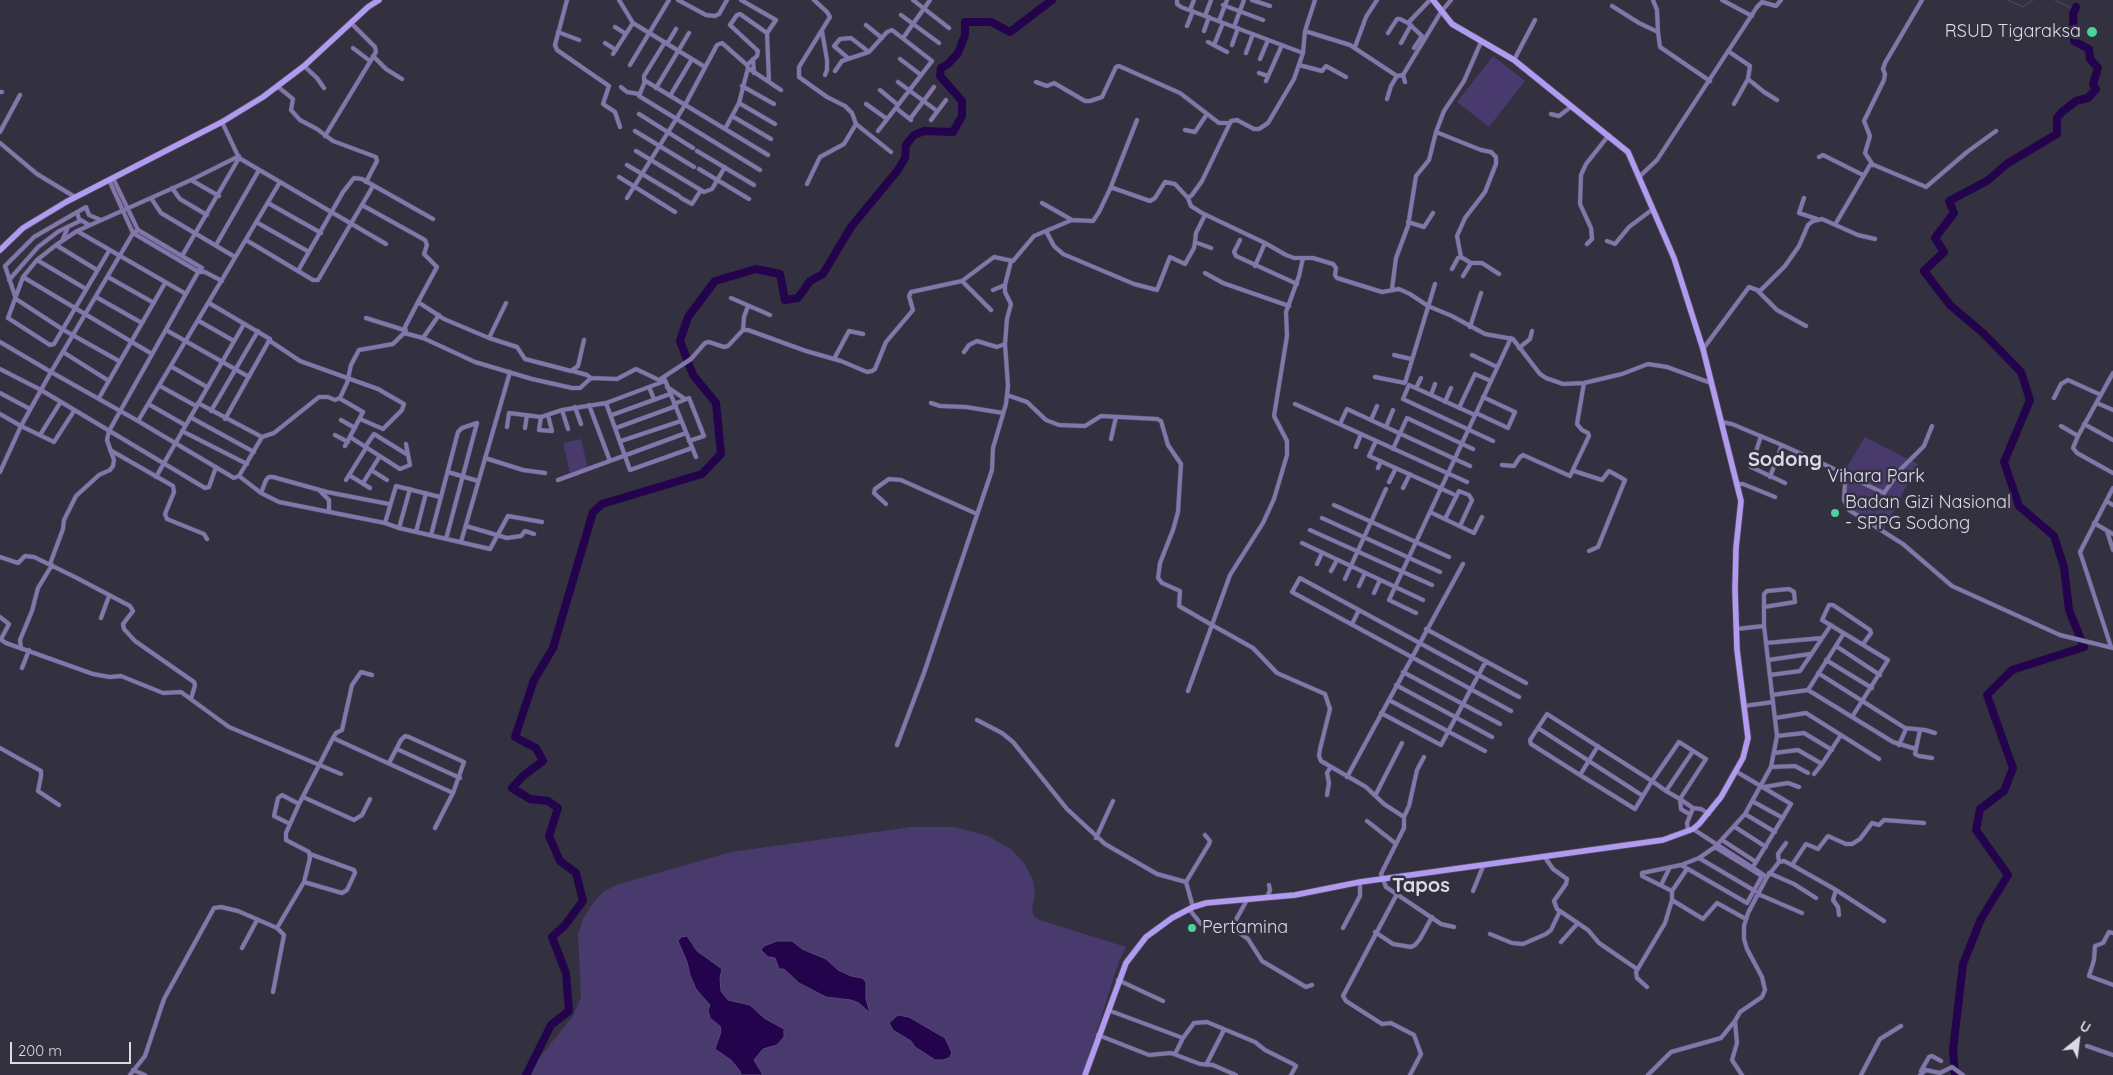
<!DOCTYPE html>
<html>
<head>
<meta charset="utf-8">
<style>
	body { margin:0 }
	#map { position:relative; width:2113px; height:1075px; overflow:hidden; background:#333040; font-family:Quicksand,sans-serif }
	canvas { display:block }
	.north { position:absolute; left:2053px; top:1015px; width:50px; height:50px; -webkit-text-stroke:4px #333040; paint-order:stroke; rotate:29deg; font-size:14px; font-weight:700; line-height:20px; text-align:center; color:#dcdae5 }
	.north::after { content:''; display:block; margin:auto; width:18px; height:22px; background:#dcdae5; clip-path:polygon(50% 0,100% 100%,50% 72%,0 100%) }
	.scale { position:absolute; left:10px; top:1042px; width:121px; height:22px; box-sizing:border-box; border:2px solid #dcdae5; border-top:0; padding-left:6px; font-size:15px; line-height:18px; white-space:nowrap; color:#dcdae5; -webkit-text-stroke:4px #333040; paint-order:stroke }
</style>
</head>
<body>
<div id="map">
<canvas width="2113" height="1075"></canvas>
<div class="north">U</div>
<div class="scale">200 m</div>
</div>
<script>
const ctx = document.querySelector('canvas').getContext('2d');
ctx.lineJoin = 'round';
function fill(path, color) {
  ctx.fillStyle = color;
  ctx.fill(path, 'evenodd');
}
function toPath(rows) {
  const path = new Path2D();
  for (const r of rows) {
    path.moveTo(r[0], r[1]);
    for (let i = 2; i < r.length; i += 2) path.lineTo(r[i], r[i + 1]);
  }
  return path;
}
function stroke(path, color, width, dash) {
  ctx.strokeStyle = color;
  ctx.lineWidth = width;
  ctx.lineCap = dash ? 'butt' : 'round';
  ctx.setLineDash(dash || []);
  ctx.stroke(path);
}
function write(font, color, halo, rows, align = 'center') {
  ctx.font = font + ' Quicksand,sans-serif';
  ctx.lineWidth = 5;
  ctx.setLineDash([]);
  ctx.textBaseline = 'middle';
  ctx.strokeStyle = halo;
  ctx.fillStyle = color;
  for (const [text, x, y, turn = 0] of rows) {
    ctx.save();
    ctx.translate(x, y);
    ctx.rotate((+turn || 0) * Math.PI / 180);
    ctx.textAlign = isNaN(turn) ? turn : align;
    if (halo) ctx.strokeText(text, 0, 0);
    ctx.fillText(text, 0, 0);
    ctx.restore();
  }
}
fill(toPath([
	[1493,56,1525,81,1489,127,1457,102],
	[1865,437,1918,464,1883,531,1845,505,1847,483,1846,478,1842,475],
	[581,439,588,469,570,473,563,443],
	[911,827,954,827,988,836,1011,849,1024,863,1033,880,1035,894,1032,909,1034,916,1040,920,1126,947,1118,964,1083,1075,531,1075,540,1057,573,1016,581,997,578,935,584,917,593,903,603,892,619,884,731,852]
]), '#483a6d');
const water = toPath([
	[687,936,697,951,722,969,720,978,721,991,728,1000,750,1005,764,1018,784,1029,784,1037,777,1045,763,1049,754,1060,763,1075,741,1075,740,1071,731,1060,715,1049,721,1032,720,1026,710,1018,708,1010,710,1005,696,989,690,975,687,962,678,941,681,937,687,936],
	[777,941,792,941,802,949,826,959,838,970,851,976,862,978,866,982,866,999,870,1013,859,1003,851,1000,826,997,799,983,784,969,779,969,775,958,768,957,761,950,764,946,777,941],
	[898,1015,909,1017,945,1038,952,1053,949,1058,943,1060,935,1060,915,1047,911,1041,893,1030,889,1023,898,1015]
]);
fill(water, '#23044c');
stroke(water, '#5a447a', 1);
stroke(toPath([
	[2008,0,2023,7,2033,0],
	[2055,0,2075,10]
]), '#5a447a', 1);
stroke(toPath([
	[526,1075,551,1025,569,1011,566,973,552,937,565,925,583,901,576,873,560,861,549,836,558,808,548,801,530,799,512,788,523,776,543,761,536,748,515,737,534,680,553,648,593,512,602,504,702,474,721,454,716,403,693,375,680,341,688,317,715,281,756,269,780,274,785,300,798,298,810,281,823,274,851,227,898,170,905,158,906,145,914,135,924,131,953,132,962,116,962,101,940,76,941,68,948,64,958,53,965,35,965,22,991,22,1010,32,1052,0],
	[1955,1075,1953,1050,1963,964,1981,919,2008,875,1976,830,1980,809,2004,791,2013,768,1987,695,2012,670,2084,647,2069,610,2064,567,2054,536,2019,506,2004,462,2030,400,2021,372,1983,333,1950,305,1924,271,1944,252,1935,238,1954,213,1949,201,1987,181,2008,163,2057,134,2057,118,2062,112,2076,101,2088,98,2096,89,2093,84,2098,68,2090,59,2089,49,2074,41,2073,14,2076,7]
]), '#23044c', 8);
const street = toPath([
	[567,0,555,45,557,50,609,86,603,104,615,112,620,127],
	[619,0,633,23,705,67],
	[678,0,706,15,715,16,719,14,727,0],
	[741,0,776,20,767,33,769,82],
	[913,0,949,28],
	[1177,0,1177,4,1181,7,1303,53],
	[1252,0,1270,6],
	[1653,0,1657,10,1658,32],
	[1722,0,1752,16],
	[1223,5,1263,20],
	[1612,6,1639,23,1658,32,1660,47,1710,81],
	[1190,10,1194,0],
	[901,15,939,43],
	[1205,16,1211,0],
	[1219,21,1227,0],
	[1408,23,1422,36,1414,48],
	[866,25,882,38],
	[1187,26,1193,11],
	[615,27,626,34],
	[1234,27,1244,0],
	[822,31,827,60,827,70,825,75],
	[1204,31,1209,17],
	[1305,31,1350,45,1397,76,1403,75,1405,82],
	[558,32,579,40],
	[1388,33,1397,19,1400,19,1408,23,1430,0],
	[903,38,930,0],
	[665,42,644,76,644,80,768,155],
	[1208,42,1227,52],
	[605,43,616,50],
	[1401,43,1411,25],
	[667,44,676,29],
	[1214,45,1223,23],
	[1232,45,1238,28],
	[1355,47,1366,17,1377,0],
	[353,48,370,61],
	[1728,51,1750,66,1748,79,1734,104],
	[1246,53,1253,34],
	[613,54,633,23],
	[373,56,386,69,402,79],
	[848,58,834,46,840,39,851,38,869,52],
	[753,59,754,73],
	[900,59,921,75],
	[1260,59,1268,40],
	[1514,60,1535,20],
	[630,65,669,0],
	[747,65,757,56,758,51,730,25,737,15,740,14,767,33],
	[1299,65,1322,71,1326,66,1346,77],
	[304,66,317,78,324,88],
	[835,71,842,61,869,52,887,32,892,30,932,61,878,131],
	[1259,73,1268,76],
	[1403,75,1441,12,1451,0],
	[1748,79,1764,92,1777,100],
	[645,81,639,96,760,170],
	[1266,81,1282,45],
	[898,82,937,111],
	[1036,82,1047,86,1054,83,1085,101,1090,101,1102,97,1116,67,1119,66,1180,93,1219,123,1230,123],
	[277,86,293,99,291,110,300,120,317,129,333,141,376,157,377,161,366,182],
	[742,86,774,104],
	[621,87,627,92,639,94],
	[656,88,689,33],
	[880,90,898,105],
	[0,92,2,92],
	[670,96,692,59],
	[1387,99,1391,86,1397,76],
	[739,103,775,124],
	[866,104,887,119],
	[896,108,911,120],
	[639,114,693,148],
	[1551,114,1559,116,1572,106],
	[732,116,771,139],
	[910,119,934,87],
	[931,120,946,100],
	[222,122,239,158,386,244],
	[856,124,891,152],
	[725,129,739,103,748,68],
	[1185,130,1195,132,1207,114],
	[635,131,694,167],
	[0,132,20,95],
	[1436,132,1481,150,1491,152,1496,157,1496,164,1485,192,1465,218,1457,236,1461,257,1471,263,1482,263,1499,274],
	[325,136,376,52,375,47,351,23],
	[0,143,37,174,75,197],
	[636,151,704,192,712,189,725,167],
	[697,151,754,185],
	[1819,157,1823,155,1863,175],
	[627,165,679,196],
	[1873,165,1865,153,1870,136,1864,121,1884,80,1885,74,1883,69,1885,63,1922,0],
	[699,169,749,199],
	[619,177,675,212],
	[1639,177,1657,160,1757,7,1762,2,1776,6,1781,0],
	[113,178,138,230,202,268],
	[109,180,133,233,199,272,205,272,222,281],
	[191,180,219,196],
	[807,184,820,157,844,144,856,124,852,113,845,106,827,97,799,77,799,67,830,17,827,12,814,0],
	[172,188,180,199,207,215],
	[1110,189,1137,120],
	[151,198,161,213,235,257],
	[627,198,685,105,717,45,722,43,747,65,748,68,781,90],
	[681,198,692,204,701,190],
	[1188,198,1191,206,1202,213,1265,243,1286,255,1294,258,1313,258,1333,264,1336,268,1335,275,1337,278,1382,292,1399,289,1410,294,1428,306,1452,316,1485,334,1513,339,1540,374,1546,378,1563,384,1584,383],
	[1804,198,1799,213,1817,219],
	[268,203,321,233],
	[1042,203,1072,220],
	[362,205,425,240,427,245,424,254,437,267,418,302],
	[77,212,79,219,89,225],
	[101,220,89,215,86,207,34,237,5,266,16,299,62,329,119,361],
	[256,222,309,252],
	[1408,222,1424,227,1433,213],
	[1836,223,1870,165,1874,165,1926,187,1967,152,1996,131],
	[77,231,186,294],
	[1046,231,1054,246,1063,254,1134,284,1157,290],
	[246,240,313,280,318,280,373,186],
	[1240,240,1234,252,1236,256,1297,284],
	[62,241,68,227],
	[1607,241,1615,244,1629,227,1653,209],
	[1195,242,1196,233,1205,215],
	[1587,244,1592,239,1591,228,1580,204,1581,175,1586,164,1609,135],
	[56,245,97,270],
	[216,245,259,170],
	[109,251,54,344,50,345,8,318,23,277,37,260,56,245,77,231,191,180,239,156],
	[182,256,239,158],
	[1303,258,1299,276,1286,312,1287,336,1274,416,1287,441,1287,455,1274,499,1263,523,1230,575,1212,625,1253,648,1277,673,1325,694,1330,709,1320,749,1319,756,1321,761,1366,787,1384,804,1404,817],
	[37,260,86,289],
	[1255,266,1265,243],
	[1452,269,1458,258,1461,257],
	[298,271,343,192,354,178,362,179,433,219],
	[1205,273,1223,283,1289,306],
	[1463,276,1471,263],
	[23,277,152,354],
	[108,277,154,303],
	[9,280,38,247,59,231,80,221],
	[962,281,991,310],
	[1392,289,1396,258,1408,226,1416,176,1429,160,1436,132,1444,111,1464,81,1481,42],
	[993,290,1005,285,1011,261],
	[1157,290,1170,257,1185,264,1194,248,1195,242,1211,248],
	[1758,291,1777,310,1806,326],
	[96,297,142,323],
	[731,298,770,315],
	[209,303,270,339,225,419],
	[366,318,404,330],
	[199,321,234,341],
	[1470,327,1481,293],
	[166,330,249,377],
	[743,330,744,317,748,306],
	[406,333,405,327,418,302,444,319,489,338,517,347,525,359,571,371,578,366,584,340],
	[423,338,439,315],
	[489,338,506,303],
	[270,341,300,361,378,389,404,404,402,410,383,429,360,419],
	[0,342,51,372,129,240,133,233,138,230],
	[1519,348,1530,339,1532,331],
	[1703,349,1749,287,1760,291,1785,266,1799,246,1808,225,1813,221,1822,219,1858,235,1875,239],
	[63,352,109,381],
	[964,352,969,345,977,341,997,347,1005,344],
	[1394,355,1411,359],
	[1472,355,1497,367],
	[834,359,849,331,863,334],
	[172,367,207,387],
	[0,369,41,390,205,488,209,487,216,467],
	[573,371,587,375,591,378],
	[2113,373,2078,436,2073,448,2077,453,2113,473],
	[1375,377,1405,383,1435,284],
	[665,380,696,457],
	[160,386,196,406],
	[649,387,654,399],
	[667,387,685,399],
	[1416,388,1421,378],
	[0,393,30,409],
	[1007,395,1027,402,1046,420,1059,425,1085,426,1101,416,1157,419,1161,421,1168,445,1181,464,1178,512,1173,530,1160,563,1158,578,1162,583,1180,591,1179,606,1212,625,1188,691],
	[1431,395,1435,384],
	[99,398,165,283],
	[339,398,363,412,345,446],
	[2054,398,2061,384,2068,380,2101,395],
	[1445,402,1451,388],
	[198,403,262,437],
	[606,403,630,470,692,448],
	[931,403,940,406,966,407,1003,413],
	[2097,403,2113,410],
	[674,404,689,398,704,436,689,441],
	[1295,404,1467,482],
	[150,405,185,425],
	[589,405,610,461],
	[575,407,581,424],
	[1459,408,1475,374,1491,381],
	[562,410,568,429],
	[211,411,258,331],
	[1476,413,1508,428,1515,412,1483,397],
	[0,414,21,426,54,442,74,411],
	[612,415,670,394],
	[1475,415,1409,385,1403,399,1493,441],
	[190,417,254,452],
	[541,417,539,430,552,431,548,415],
	[341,420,355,428],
	[1371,420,1377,406],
	[138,421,280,182],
	[1722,422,1732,424,1782,445,1843,473,1845,483,1844,500,1849,510,1903,544,1952,586,2060,635,2113,648],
	[1340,424,1347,409,1470,466],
	[2084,424,2113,440],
	[2061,426,2078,436],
	[507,427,509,413,541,417,562,410,606,403,665,381],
	[1386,427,1393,410],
	[525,428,527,415],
	[616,428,676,406],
	[182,431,247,464],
	[40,435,60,403],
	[335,435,348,442],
	[1761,436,1751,467,1785,483],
	[350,437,400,469,410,465,406,444],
	[1111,439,1116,417],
	[621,441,681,421],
	[1376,441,1369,456,1453,494],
	[365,447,374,434,408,455],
	[1356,447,1361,434],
	[1393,449,1407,418,1473,449],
	[110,450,173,486,174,492,165,514,167,519,204,534,207,539],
	[485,458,523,470,545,473],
	[1502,465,1514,466,1520,457,1523,455,1570,476,1589,436,1588,433,1582,430,1577,424,1584,383,1622,374,1648,364,1667,367,1711,383],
	[1378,468,1381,461],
	[371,470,387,480],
	[1574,471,1602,480,1609,471,1625,480,1598,547,1589,551],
	[0,472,21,426,51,372,138,421,234,478,239,476,262,437,274,433,319,397,328,397,335,400,340,398,347,383,351,365,359,350,393,344,404,333,423,338,475,362,532,379,572,388,580,388,591,378,617,379,636,369,659,380,691,359,705,343,709,342,724,347,728,346,743,330,748,330,806,351,841,361,867,372,872,371,875,369,886,342,913,310,909,296,911,292,962,281,994,257,1013,261,1034,236,1072,220,1093,221,1099,212,1110,189,1113,188,1150,201,1155,198,1165,182,1175,184,1188,198,1192,195,1202,181,1231,121,1237,120,1254,129,1259,129,1268,123,1294,79,1303,53,1305,31,1315,0],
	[448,472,478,481],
	[349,475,370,488],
	[1845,475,1884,493,1901,469,1924,446,1932,426],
	[239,476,261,493,279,502,385,523,399,528,490,549,508,516,542,522],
	[156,477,244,324],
	[1770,477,1782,445],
	[346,480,366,448],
	[558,480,686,433],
	[1389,482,1396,468],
	[363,483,380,456],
	[1737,484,1743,484,1775,497],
	[1403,488,1410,474],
	[320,491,329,500,329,512],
	[261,493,266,480,269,477,273,477,327,492,389,504],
	[2106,501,2113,505],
	[886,504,874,493,875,489,889,479,901,480,977,514],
	[1334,505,1449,557],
	[1430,512,1474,533,1482,517],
	[1322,518,1440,572],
	[1445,519,1459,491,1469,495,1472,500,1460,526],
	[385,523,396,486,440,497],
	[2094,523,2113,534],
	[466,526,507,538,521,536,525,531,534,534],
	[399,528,410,489],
	[1310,530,1432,585],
	[2107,531,2113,550],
	[416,532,426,493],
	[431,535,458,432,462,428,477,423,446,539],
	[461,542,510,372],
	[1302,543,1423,600],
	[0,557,18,563,25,556,34,557,75,577,130,606,133,611,123,624,124,629,135,641,194,682,195,685,191,699],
	[50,564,63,529,64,520,76,496,99,475,110,470,113,466,114,460,107,440,109,431,201,267],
	[1317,564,1322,553],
	[1331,571,1337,560],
	[1345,579,1386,489],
	[1359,586,1365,573],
	[1374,593,1380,580],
	[1416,613,1389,600,1511,338],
	[0,617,9,624,1,639],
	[101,618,109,596],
	[1352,624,1359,610],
	[1426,629,1526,683],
	[1736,629,1764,626],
	[0,639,6,643,93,674,110,677,121,676,163,693,181,692,229,727,341,774],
	[1766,643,1822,638],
	[1836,646,1880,675],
	[2111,647,2080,552,2113,488],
	[21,648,20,640,32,611,38,588,52,565],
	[1768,660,1810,654],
	[1826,660,1872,688],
	[22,668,29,650],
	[1403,672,1500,724],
	[1818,673,1905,728,1925,730,1935,733],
	[1770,675,1800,671,1831,625],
	[1396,685,1492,737],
	[1808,690,1844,633],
	[1772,695,1808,690,1893,742,1916,749,1915,754,1919,756,1932,758],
	[1389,700,1485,751],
	[1744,706,1773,702],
	[1511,711,1292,592,1300,578,1519,697],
	[1381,713,1441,745,1486,661],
	[1852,717,1888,660,1822,620,1829,605,1833,605,1870,630,1871,633,1863,644],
	[1775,718,1806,713,1879,759],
	[977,720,1002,733,1013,742,1067,809,1105,844,1157,874,1186,882],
	[1538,728,1643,796],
	[1777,736,1804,733,1832,750],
	[333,738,453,793],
	[897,745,924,673,992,470,993,448,1006,404,1008,386,1005,344,1007,319,1011,304,1005,292,1005,285],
	[1899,745,1906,729],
	[0,748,41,771,41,776,38,791,59,805],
	[397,749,460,778],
	[1916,749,1920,730],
	[1774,753,1798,750,1822,764,1841,735],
	[1424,757,1417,770,1409,806,1404,817,1404,828,1381,874,1386,887,1441,924,1454,927],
	[389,763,401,740,405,736,409,737,464,762,453,793,435,828],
	[1771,767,1795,766,1808,773],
	[1737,772,1791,804,1753,867],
	[1814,774,1822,764],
	[1580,775,1598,746],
	[1347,777,1463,564],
	[1764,787,1788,783,1799,787],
	[1666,791,1693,751],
	[1376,794,1402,743],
	[1327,795,1329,783,1327,773,1330,768],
	[303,797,354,820,362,815,370,799],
	[1752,801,1783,818],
	[1689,814,1681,809,1680,799,1706,759,1679,742,1652,781,1635,809,1580,775,1531,744,1530,740,1547,714,1652,781,1666,791,1680,799,1693,808],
	[1745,814,1775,832],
	[1367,821,1395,843],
	[290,824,274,816,278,798,282,795,299,804],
	[1735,827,1766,847],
	[1693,829,1767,877,1748,913,1744,926,1744,939,1747,949,1762,977,1765,990,1762,997,1740,1012,1735,1021,1737,1043,1732,1060,1742,1075],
	[1688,831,1687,823,1693,808,1701,809,1709,814],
	[1096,838,1113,801],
	[1722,840,1756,862],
	[1544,856,1553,869,1567,879,1566,884,1554,901,1557,909,1588,930,1599,943,1637,969],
	[1699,858,1755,891],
	[1779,862,1778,854,1786,843],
	[1681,865,1747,903,1762,876,1715,847],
	[1792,865,1836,890,1884,921],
	[1687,869,1672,891,1672,900,1703,919,1717,903,1746,919],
	[1769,873,1794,884,1816,898],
	[1767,877,1779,862,1784,861,1792,865,1806,844,1818,849,1828,836,1846,844,1852,844,1860,839,1872,823,1879,825,1884,820,1924,823],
	[304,882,342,893,347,890,355,873,354,870,310,854],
	[1661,885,1670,867],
	[1836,890,1833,900,1838,907,1839,915],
	[1473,891,1484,864],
	[1672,891,1642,876,1642,873,1681,865,1699,858,1715,847,1745,814,1771,767,1777,736,1764,626,1764,594,1767,591,1789,589,1794,592,1795,602,1764,607],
	[1397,894,1343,996,1346,1001,1382,1024,1391,1023,1414,1035,1421,1054,1410,1075],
	[1758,894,1802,913],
	[1267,898,1270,890,1269,885],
	[1247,900,1233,925,1234,929,1248,939,1262,961,1306,987,1312,985],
	[1193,907,1186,882,1209,844,1210,841,1205,835],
	[1189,909,1201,924],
	[277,928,304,882,310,858,309,852,286,840,286,833,299,804,333,738,336,733,342,730,352,685,361,672,372,675],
	[1343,928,1360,896,1360,882],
	[1375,932,1393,944,1411,947,1415,945,1420,939,1432,917],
	[2113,933,2109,932,2103,943,2095,946,2094,960,2089,976,2113,985],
	[1490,934,1512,943,1523,944,1546,934,1551,930,1560,911],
	[1561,942,1578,923],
	[242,948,257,920],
	[1118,980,1163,1001],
	[1647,987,1637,978,1636,972,1665,923,1672,900],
	[1108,1010,1183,1038],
	[1098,1035,1149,1055,1171,1053,1200,1064,1213,1065,1236,1075],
	[2087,1046,2113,1055],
	[1175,1054,1183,1038,1194,1023,1207,1022,1255,1042,1265,1050,1293,1064,1296,1066,1291,1075],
	[1206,1065,1224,1030],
	[133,1070,145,1075],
	[1921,1071,1929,1057,1932,1056,1941,1061],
	[130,1075,145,1056,164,999,214,908,221,907,238,911,277,928,284,935,273,992],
	[1648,1075,1671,1052,1721,1038,1734,1022],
	[1861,1075,1880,1039,1901,1026],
	[1920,1075,1926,1070,1940,1073,1952,1067,1963,1075]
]);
const secondary = toPath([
	[0,250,23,228,66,202,222,122,263,97,304,66,368,7,379,0],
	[1085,1075,1126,963,1146,937,1172,918,1193,907,1206,903,1295,895,1360,882,1663,840,1693,829,1699,824,1721,797,1743,758,1748,738,1737,650,1735,590,1736,548,1741,501,1703,349,1674,258,1628,152,1514,60,1452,24,1433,0]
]);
stroke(street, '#514f5e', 5);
stroke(secondary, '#514f5e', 7);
stroke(street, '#8276ab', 4);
stroke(secondary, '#b09bf0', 5.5);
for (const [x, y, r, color] of [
	[2092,32,6,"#4cd39a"],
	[1835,513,5,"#4cd39a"],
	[1192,928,5,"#4cd39a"]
]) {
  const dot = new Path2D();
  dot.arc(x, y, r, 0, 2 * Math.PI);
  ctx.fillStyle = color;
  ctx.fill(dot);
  stroke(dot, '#333040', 2);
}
write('18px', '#dcdae5', '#333040', [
	["RSUD Tigaraksa",2081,32,"right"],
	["Badan Gizi Nasional",1845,503],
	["- SPPG Sodong",1845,524],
	["Pertamina",1202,928]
], 'left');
write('18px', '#e4e0f5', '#333040', [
	["Vihara Park",1876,477]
]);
write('bold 20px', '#dcdae5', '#333040', [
	["Sodong",1785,460],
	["Tapos",1421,886]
]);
</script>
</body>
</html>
